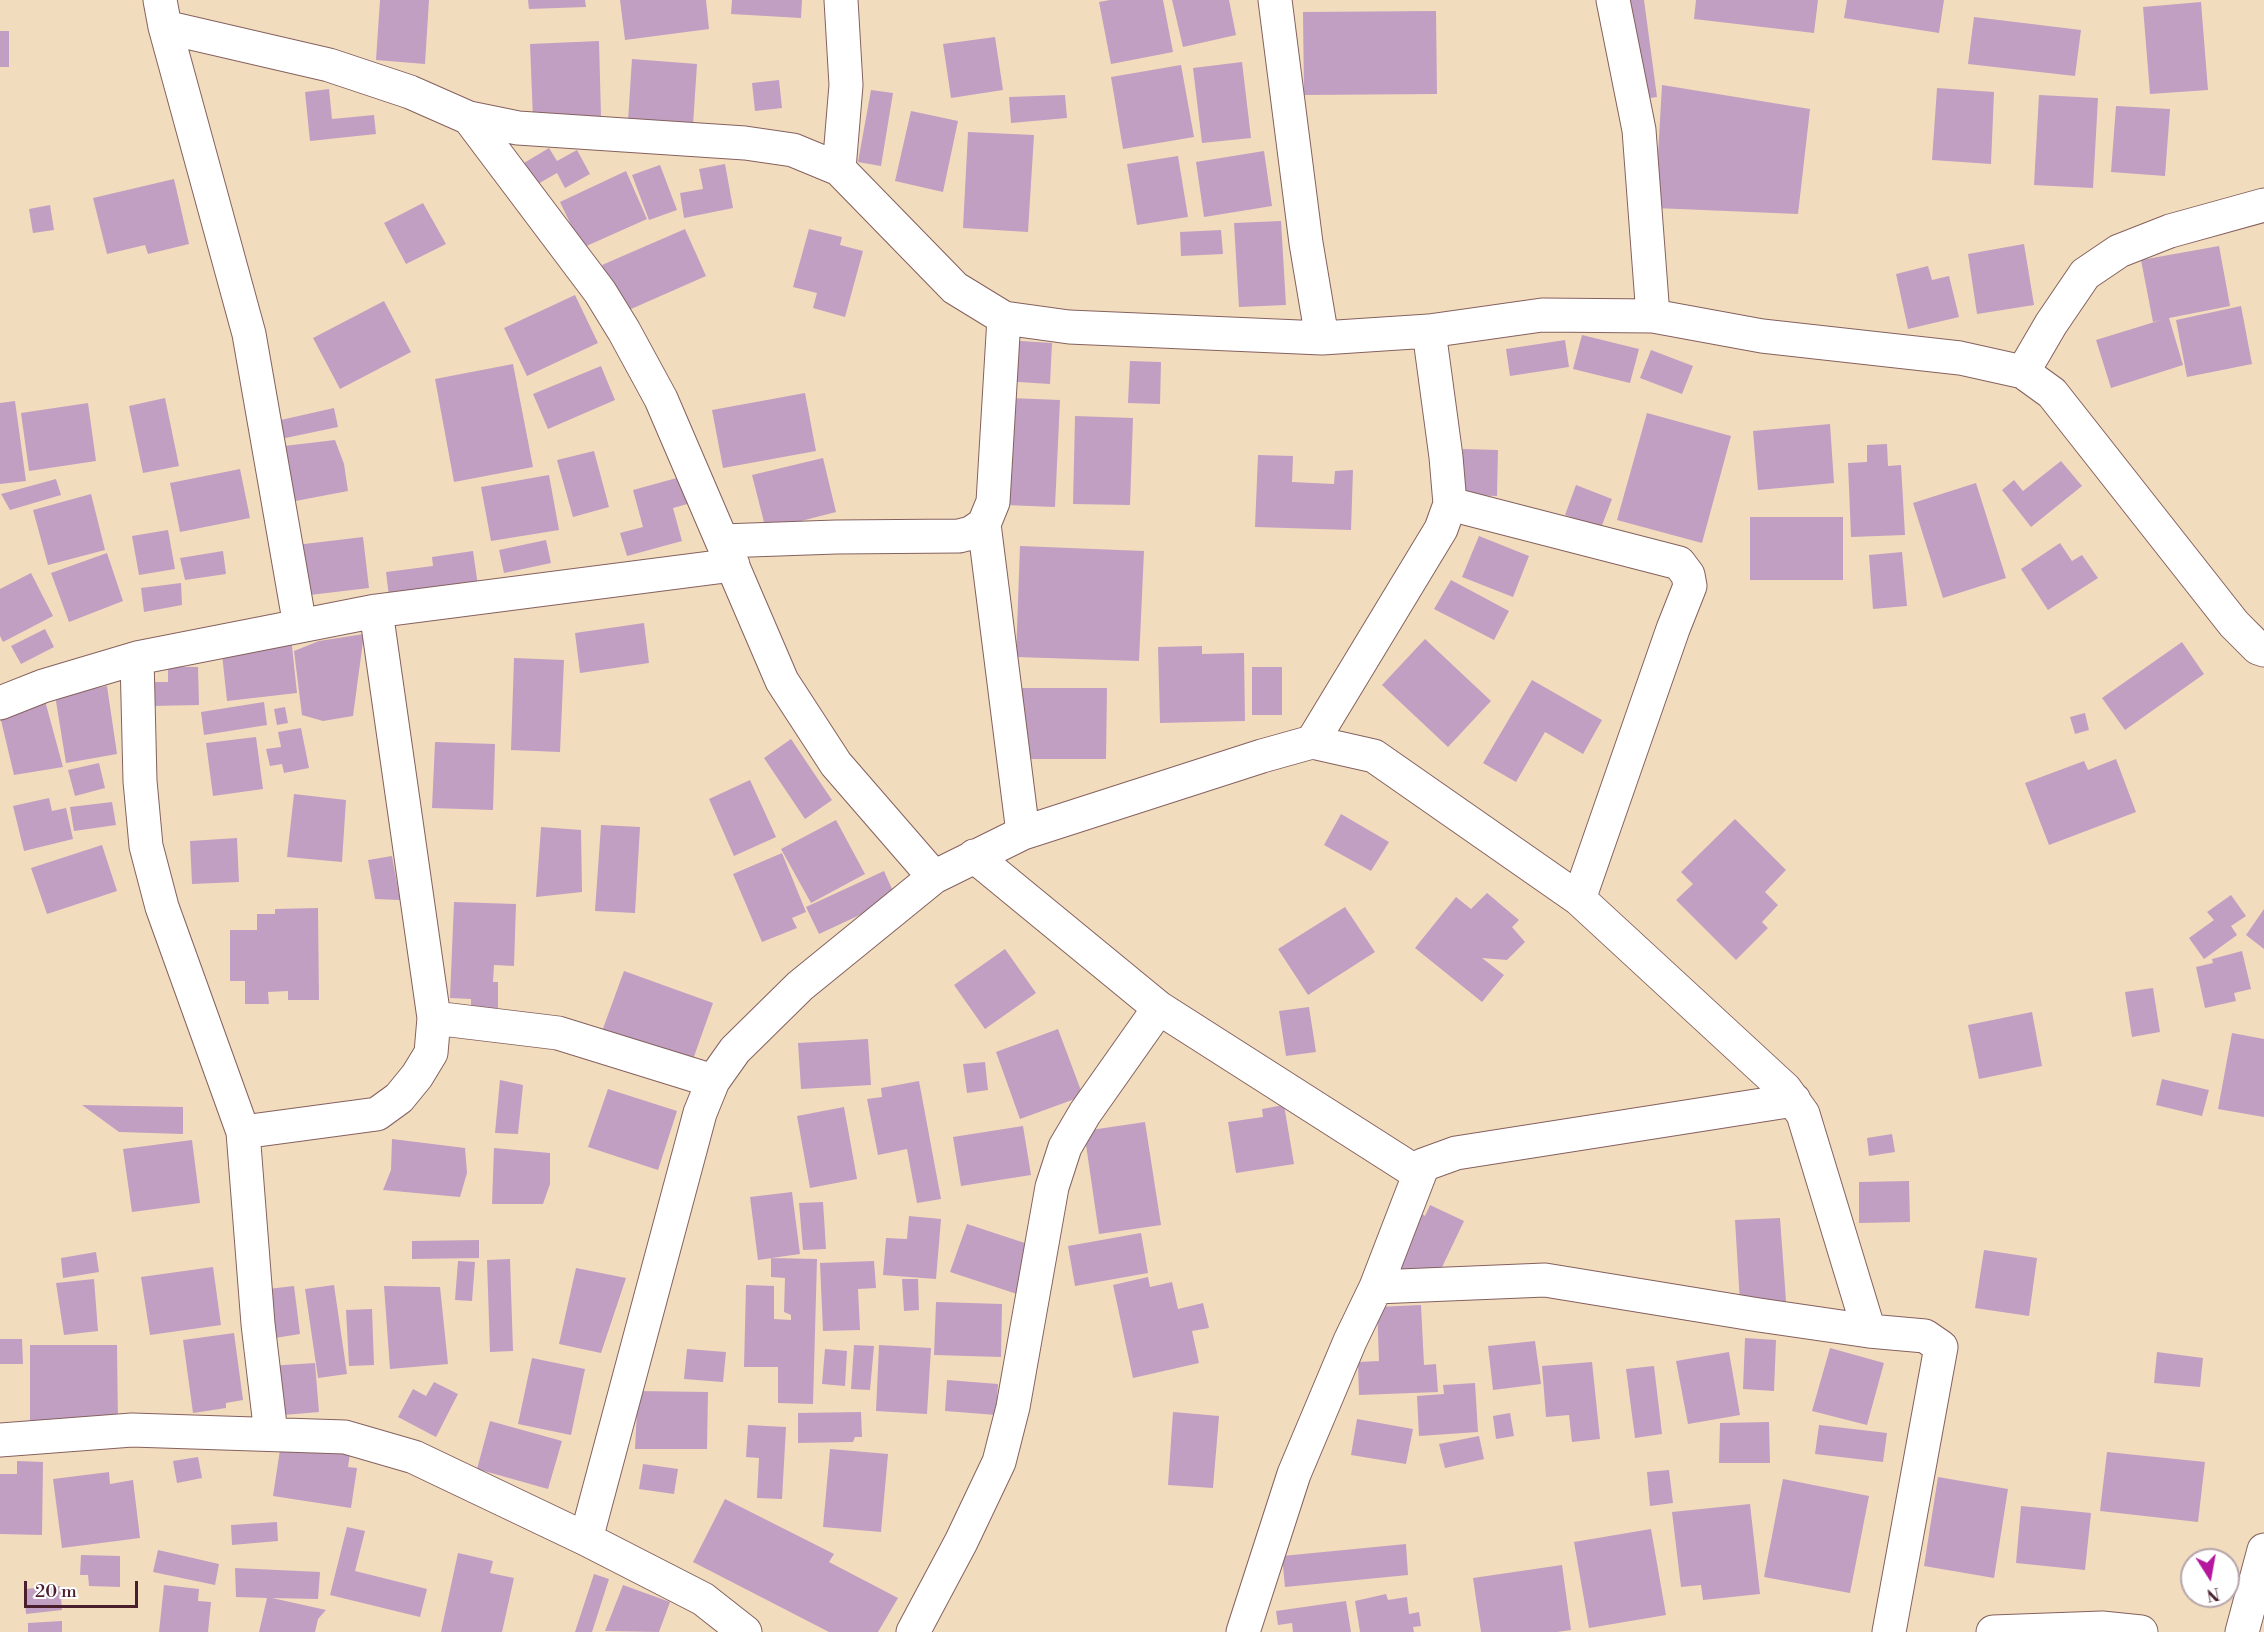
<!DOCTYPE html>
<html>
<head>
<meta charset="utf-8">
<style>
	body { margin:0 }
	#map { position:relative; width:2264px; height:1632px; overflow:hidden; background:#f2dcbe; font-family:"Libre Bodoni",serif }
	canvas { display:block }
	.north { position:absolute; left:2180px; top:1548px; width:60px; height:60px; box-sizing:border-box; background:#fff; border:2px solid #b7a5aa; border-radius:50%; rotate:169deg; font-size:16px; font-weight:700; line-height:24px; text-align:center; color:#4a1f2b }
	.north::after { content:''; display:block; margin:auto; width:21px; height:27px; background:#b5179e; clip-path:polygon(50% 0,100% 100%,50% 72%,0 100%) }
	.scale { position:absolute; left:24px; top:1581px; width:114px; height:27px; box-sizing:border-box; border:3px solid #4a1f2b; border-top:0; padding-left:8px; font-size:18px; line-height:21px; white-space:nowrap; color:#4a1f2b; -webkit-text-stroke:4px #fff; paint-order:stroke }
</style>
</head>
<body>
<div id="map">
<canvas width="2264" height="1632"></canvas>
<div class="north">N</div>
<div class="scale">20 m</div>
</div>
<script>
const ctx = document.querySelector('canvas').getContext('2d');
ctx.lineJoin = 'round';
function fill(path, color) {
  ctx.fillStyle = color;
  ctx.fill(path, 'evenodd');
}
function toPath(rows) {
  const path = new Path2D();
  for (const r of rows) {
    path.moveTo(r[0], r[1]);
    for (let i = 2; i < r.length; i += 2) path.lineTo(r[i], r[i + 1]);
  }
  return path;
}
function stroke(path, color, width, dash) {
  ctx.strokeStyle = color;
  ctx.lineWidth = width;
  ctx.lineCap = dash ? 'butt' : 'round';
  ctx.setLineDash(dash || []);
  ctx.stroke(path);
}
fill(toPath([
	[380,0,429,0,425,64,376,60],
	[528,0,585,0,586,7,529,9],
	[620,0,706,0,709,29,625,40],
	[732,0,802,0,801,18,731,14],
	[1110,0,1163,0,1173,52,1111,64,1099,2],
	[1172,0,1229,0,1236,35,1183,47],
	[1606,0,1644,0,1657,97,1620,102],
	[1696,0,1818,0,1814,33,1694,19],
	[1847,0,1944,0,1939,33,1844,18],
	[2201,2,2208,90,2150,94,2143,7],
	[1436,11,1437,94,1304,95,1303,12],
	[1974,17,2081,30,2075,76,1968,64],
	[0,31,9,31,9,67,0,67],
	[995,37,1003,90,951,98,943,44],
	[599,41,601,116,533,119,530,44],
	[632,59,697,64,693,125,628,121],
	[1242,62,1251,138,1202,143,1193,68],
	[1181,65,1194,137,1123,149,1111,77],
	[779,80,782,108,755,111,752,83],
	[1662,85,1810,109,1798,214,1655,208],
	[1937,88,1994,92,1991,164,1932,160],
	[329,89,332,119,374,115,376,134,310,141,305,92],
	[871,90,893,93,881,166,858,162],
	[1065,95,1067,118,1011,123,1009,97],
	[2039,95,2098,98,2093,188,2034,185],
	[2116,106,2170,109,2165,176,2111,172],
	[911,111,958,121,943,192,895,181],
	[968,132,1034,135,1028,232,963,228],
	[549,148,557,161,577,150,590,174,565,188,557,173,536,185,524,163],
	[1264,151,1272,206,1204,217,1196,162],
	[1178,156,1188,217,1137,225,1127,164],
	[725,164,733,208,684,218,680,193,703,189,699,169],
	[660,165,677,210,649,220,632,175],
	[626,171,647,219,582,248,560,202],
	[174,179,189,244,148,254,145,245,107,254,93,198],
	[423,203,446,244,406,264,384,223],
	[50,205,54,230,33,233,29,209],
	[1281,221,1286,305,1239,307,1234,223],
	[685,229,706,276,622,313,602,265],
	[809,229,842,237,840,245,863,251,845,317,813,308,817,293,793,287],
	[1221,230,1223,254,1181,256,1180,232],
	[2024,244,2034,305,1977,314,1968,254],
	[2219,246,2230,306,2169,318,2183,365,2111,388,2096,340,2161,320,2153,322,2141,260],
	[1928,266,1932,280,1949,276,1959,317,1908,329,1896,274],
	[575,295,598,343,527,376,504,328],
	[384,301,411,352,340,389,313,338],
	[2241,306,2252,364,2187,377,2176,320],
	[1582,335,1639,349,1630,383,1573,369],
	[1005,340,1052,343,1050,384,1003,381],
	[1565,340,1569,367,1510,376,1506,349],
	[1651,350,1693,366,1682,394,1640,378],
	[1130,361,1161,362,1160,404,1128,403],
	[513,364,533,467,454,482,435,379],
	[601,366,615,400,548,429,533,394],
	[805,393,816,451,723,468,712,410],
	[165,398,179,466,143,473,129,406],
	[1010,398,1060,400,1055,507,1005,505],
	[15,401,26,481,0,484,0,403],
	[88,403,96,461,29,471,21,413],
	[334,408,338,427,276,440,272,422],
	[1647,413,1731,436,1702,543,1617,520],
	[1075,416,1133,418,1130,505,1073,504],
	[1830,424,1834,483,1758,490,1753,431],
	[335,440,344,464,348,491,285,503,284,446],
	[1887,444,1888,466,1901,465,1905,535,1851,537,1848,463,1867,462,1867,445],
	[1463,449,1498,450,1497,496,1462,495],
	[594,451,609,507,573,517,557,460],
	[1258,455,1293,456,1292,482,1334,484,1335,471,1353,470,1351,530,1255,527],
	[823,458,836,512,766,530,752,475],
	[2061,461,2082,486,2031,527,2002,490,2014,480,2023,491],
	[240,469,250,518,180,532,170,483],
	[549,475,559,530,491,541,481,487],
	[684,476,691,503,673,508,682,541,627,556,620,533,643,527,633,490],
	[56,479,61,495,10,510,1,494],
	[1976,483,2006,578,1943,598,1913,503],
	[1576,485,1612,499,1601,528,1565,515],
	[91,494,105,550,48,565,33,510],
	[1750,517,1843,517,1843,580,1750,580],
	[168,530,175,569,139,575,132,536],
	[1479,536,1529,556,1513,597,1462,577],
	[363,537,369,588,310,595,309,580,300,581,296,545],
	[546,540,551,563,504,573,499,550],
	[2060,543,2072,561,2082,555,2098,578,2048,610,2021,569],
	[1020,546,1144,551,1139,661,1016,657],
	[223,551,226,574,185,580,180,558],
	[473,551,479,593,390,605,386,572,433,566,432,557],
	[1902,552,1907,606,1873,609,1869,555],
	[107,553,123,601,69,622,51,573],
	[31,573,53,616,3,642,0,636,0,589],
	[1451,580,1509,611,1494,640,1434,609],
	[181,583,182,605,144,612,141,588],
	[644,623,649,663,580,673,575,633],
	[45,629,54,647,21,664,11,646],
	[364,634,353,716,323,721,302,715,294,651,319,641],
	[291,637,297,693,227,701,221,645],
	[1425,639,1491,701,1448,747,1382,685],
	[2182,642,2204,674,2125,730,2102,698],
	[1202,646,1202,654,1244,653,1245,721,1160,723,1158,647],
	[514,658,564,660,560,752,511,750],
	[168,667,198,667,199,705,150,706,150,682,168,682],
	[1252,667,1282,667,1282,715,1252,715],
	[1532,680,1602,720,1583,754,1545,732,1516,782,1483,763],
	[107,686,117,754,66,763,55,695],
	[1022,688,1107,688,1106,759,1021,759],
	[44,697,63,767,14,775,0,716],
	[264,702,267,725,204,735,201,712],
	[285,707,288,723,277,725,274,709],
	[2085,713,2089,730,2075,734,2070,717],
	[301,728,309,768,284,773,282,764,270,766,266,749,281,747,278,732],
	[256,737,263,789,213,796,206,743],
	[791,739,832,800,805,819,764,758],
	[435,742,495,744,493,810,432,808],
	[2116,759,2136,812,2049,845,2025,783,2084,761,2088,770],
	[99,763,105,788,75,796,68,770],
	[750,780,776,837,734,856,709,799],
	[294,794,346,800,342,862,287,857],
	[49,798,52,811,66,808,73,839,24,851,13,806],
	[112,802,116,825,74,831,70,807],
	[1341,814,1389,842,1371,871,1324,845],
	[1735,819,1786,870,1765,892,1778,905,1762,922,1768,928,1736,960,1676,900,1693,884,1681,872],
	[836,820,865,874,811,903,781,849],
	[601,825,640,827,635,913,595,911],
	[541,827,581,830,582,892,536,897],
	[237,838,239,882,192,884,190,841],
	[102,845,117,891,47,914,31,868],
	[782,853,806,912,792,918,797,928,762,942,733,874],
	[392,856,400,900,375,899,368,860],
	[884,871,896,898,819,934,806,907],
	[1487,893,1519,920,1512,927,1525,942,1507,960,1482,958,1504,975,1482,1002,1415,948,1456,897,1471,909],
	[2231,895,2246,916,2231,926,2237,935,2204,959,2189,938,2214,920,2207,912],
	[454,902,516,904,514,966,494,965,493,982,498,982,498,1008,471,1008,471,999,450,998],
	[1345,907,1375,952,1308,995,1278,949],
	[318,908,319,1000,288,1000,288,991,268,992,269,1004,245,1004,245,981,230,981,230,930,257,930,257,914,275,914,275,909],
	[2264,909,2264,949,2246,935],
	[1005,949,1036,993,985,1029,954,985],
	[2242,951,2251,989,2234,993,2236,1001,2205,1008,2196,967,2213,963,2212,959],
	[624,971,713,1003,691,1065,601,1034],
	[2153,988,2160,1032,2132,1037,2125,992],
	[1309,1007,1316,1052,1286,1056,1279,1011],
	[2032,1012,2042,1066,1979,1079,1968,1025],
	[1058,1029,1083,1096,1020,1119,996,1052],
	[2232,1033,2264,1039,2264,1117,2218,1109],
	[868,1039,871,1085,801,1089,798,1043],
	[985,1062,988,1090,967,1093,963,1064],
	[2162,1079,2209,1090,2202,1116,2156,1105],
	[500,1080,523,1085,518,1134,495,1133],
	[919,1081,941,1199,917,1203,907,1149,878,1155,867,1099,882,1097,881,1088],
	[608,1089,677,1111,658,1170,588,1147],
	[82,1105,183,1107,183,1134,119,1132],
	[1284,1105,1294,1164,1236,1173,1228,1122,1263,1117,1262,1109],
	[844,1107,857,1179,810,1188,797,1116],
	[1145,1122,1161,1225,1099,1234,1084,1131],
	[1023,1126,1031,1175,961,1186,953,1137],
	[1892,1134,1895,1152,1869,1156,1867,1138],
	[392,1139,465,1148,467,1173,460,1197,383,1190,391,1170],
	[192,1140,200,1203,132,1212,123,1149],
	[494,1148,550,1153,550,1184,543,1204,492,1204],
	[1909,1181,1910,1222,1859,1223,1859,1182],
	[792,1192,800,1254,758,1260,750,1197],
	[823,1202,826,1249,803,1250,799,1203],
	[1430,1205,1464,1221,1434,1284,1394,1265,1419,1212,1425,1216],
	[909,1216,941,1219,936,1279,883,1275,886,1238,907,1239],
	[1780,1218,1786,1301,1740,1303,1735,1220],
	[967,1224,1034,1246,1017,1294,950,1272],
	[1141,1233,1148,1273,1075,1286,1068,1246],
	[479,1240,479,1258,412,1259,412,1241],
	[1984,1250,2037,1258,2029,1316,1975,1308],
	[96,1252,99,1272,63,1278,61,1258],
	[771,1258,817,1259,813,1404,778,1403,778,1367,744,1367,746,1285,774,1286,774,1319,791,1320,791,1315,784,1312,785,1278,771,1277],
	[510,1259,513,1351,490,1352,487,1260],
	[458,1261,475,1262,472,1301,455,1300],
	[874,1261,876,1288,858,1289,860,1330,823,1331,820,1263],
	[213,1267,221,1325,150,1335,141,1277],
	[576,1268,626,1278,601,1353,559,1344],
	[1148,1277,1150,1287,1172,1282,1178,1309,1203,1303,1209,1328,1192,1331,1199,1363,1133,1378,1113,1285],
	[94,1279,98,1331,64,1335,56,1283],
	[902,1279,918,1279,919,1310,904,1311],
	[334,1285,347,1374,318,1378,305,1289],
	[294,1286,300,1334,275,1338,268,1289],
	[384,1286,440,1287,448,1364,390,1369],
	[936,1302,1002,1304,1001,1357,934,1355],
	[1421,1305,1424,1365,1436,1364,1438,1392,1359,1395,1358,1362,1379,1361,1377,1307],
	[372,1309,374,1365,349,1366,346,1310],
	[234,1333,243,1400,226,1403,226,1408,193,1413,183,1340],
	[1745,1338,1776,1340,1774,1391,1743,1389],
	[0,1339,22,1339,23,1364,0,1364],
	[1535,1341,1541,1384,1493,1390,1488,1346],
	[30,1345,117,1345,118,1424,30,1424],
	[854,1345,874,1346,870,1390,851,1389],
	[879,1345,931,1348,927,1414,876,1411],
	[1830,1348,1884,1363,1867,1425,1812,1411],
	[687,1349,726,1352,723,1382,684,1379],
	[825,1349,847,1351,845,1386,822,1384],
	[1729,1352,1740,1415,1688,1424,1676,1361],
	[2157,1352,2203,1358,2200,1387,2154,1383],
	[532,1358,585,1369,571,1435,518,1424],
	[1592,1362,1600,1439,1572,1442,1569,1415,1546,1417,1542,1366],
	[315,1363,319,1412,272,1416,268,1366],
	[1654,1366,1662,1434,1635,1438,1626,1369],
	[947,1380,998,1384,996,1415,945,1411],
	[434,1382,458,1394,436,1437,398,1417,413,1389,426,1396],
	[1475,1383,1478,1432,1419,1436,1417,1396,1444,1394,1443,1385],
	[638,1391,708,1392,707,1449,635,1449],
	[861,1412,862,1437,855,1437,853,1442,798,1443,798,1413],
	[1173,1412,1219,1416,1213,1488,1168,1485],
	[1510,1413,1514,1436,1496,1439,1493,1416],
	[1357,1419,1413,1429,1406,1464,1351,1455],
	[490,1421,562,1441,548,1489,477,1469],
	[1769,1422,1770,1463,1719,1463,1720,1423],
	[748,1425,786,1427,782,1499,757,1498,759,1458,746,1457],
	[1819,1425,1887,1433,1883,1462,1815,1454],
	[1479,1436,1484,1459,1445,1468,1439,1444],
	[281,1443,350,1454,348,1467,357,1468,351,1508,273,1496],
	[830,1449,888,1454,881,1532,823,1527],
	[2107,1452,2205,1462,2198,1522,2100,1511],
	[198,1457,202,1478,177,1483,173,1461],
	[17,1461,43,1462,42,1535,0,1534,0,1474,17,1474],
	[643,1464,678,1469,674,1494,639,1489],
	[1669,1470,1673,1503,1650,1506,1647,1472],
	[109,1472,110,1484,133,1480,140,1538,62,1548,53,1479],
	[1938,1477,2008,1489,1994,1578,1924,1566],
	[1783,1479,1869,1496,1850,1593,1764,1577],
	[725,1499,834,1554,829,1562,898,1598,878,1632,829,1632,693,1562],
	[1750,1504,1760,1594,1703,1600,1701,1585,1681,1587,1672,1512],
	[2021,1506,2091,1513,2085,1570,2016,1563],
	[277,1522,278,1541,232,1545,231,1525],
	[347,1527,365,1531,355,1571,427,1589,420,1617,330,1595],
	[1651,1529,1666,1615,1589,1628,1574,1542],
	[1406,1544,1408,1575,1285,1587,1282,1556],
	[158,1550,219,1564,215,1585,153,1572],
	[458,1553,493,1561,490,1573,514,1578,502,1632,441,1632],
	[81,1555,120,1556,120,1587,89,1586,88,1575,80,1575],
	[1562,1565,1571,1630,1557,1632,1481,1632,1473,1578],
	[235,1568,320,1572,318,1599,272,1598,326,1610,318,1619,315,1632,259,1632,267,1598,236,1597],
	[594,1574,609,1579,592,1632,575,1632],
	[164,1585,199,1589,198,1601,211,1602,208,1632,159,1632],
	[623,1585,670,1602,659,1632,605,1631],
	[60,1586,62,1610,26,1614,24,1589],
	[1386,1594,1388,1600,1407,1597,1409,1614,1419,1612,1421,1626,1413,1627,1414,1632,1360,1632,1355,1601],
	[1346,1601,1351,1632,1293,1632,1292,1623,1278,1625,1276,1611],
	[62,1621,62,1632,28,1632,28,1623]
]), '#c19fc2');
const street = toPath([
	[160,0,165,27,249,334,300,626],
	[1275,0,1306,243,1322,338],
	[1613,0,1639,130,1653,316],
	[165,27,329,65,410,92,469,118,518,128,745,143,793,150,839,169,955,288,1004,318,1069,327,1322,338,1429,331,1542,315,1653,316,1762,336,1960,358,2023,372,2052,393,2234,624,2258,648,2264,650],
	[469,118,600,292,624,331,661,399,782,681,836,764,934,877],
	[839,169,846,85,841,0],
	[2023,372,2051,324,2085,274,2119,251,2170,231,2264,205],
	[1450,504,1679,563,1688,575,1690,586,1673,629,1579,899],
	[984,524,1023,833],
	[722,541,836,537,959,536,971,533,984,524,993,502,1004,318],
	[137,658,140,781,146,846,162,907,243,1132,258,1324,271,1434],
	[0,703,43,686,137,658,300,626,376,611,733,565],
	[1312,742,1441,529,1450,504,1446,457,1429,331],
	[974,856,1159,1008,1419,1174],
	[434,1018,558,1033,713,1081],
	[243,1132,377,1114,399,1098,417,1076,431,1053,434,1018,376,611],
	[1376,1287,1545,1280,1759,1315,1869,1331,1925,1336,1941,1347,1889,1632],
	[0,1440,132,1430,345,1437,414,1457,586,1539,703,1599,745,1632],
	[586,1539,700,1113,713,1081,735,1050,800,986,934,877,1023,833,1262,756,1312,742,1374,756,1579,899,1785,1089,1803,1114,1869,1331],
	[913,1632,961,1542,999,1462,1013,1407,1052,1187,1065,1147,1085,1113,1159,1008],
	[1243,1632,1294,1474,1350,1341,1376,1287,1423,1165,1456,1153,1794,1100],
	[2242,1632,2264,1550]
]);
const secondary = toPath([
	[1993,1632,2102,1628,2141,1632]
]);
stroke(street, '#85615e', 35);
stroke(secondary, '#85615e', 35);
stroke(street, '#fff', 33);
stroke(secondary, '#fff', 33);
</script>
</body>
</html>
